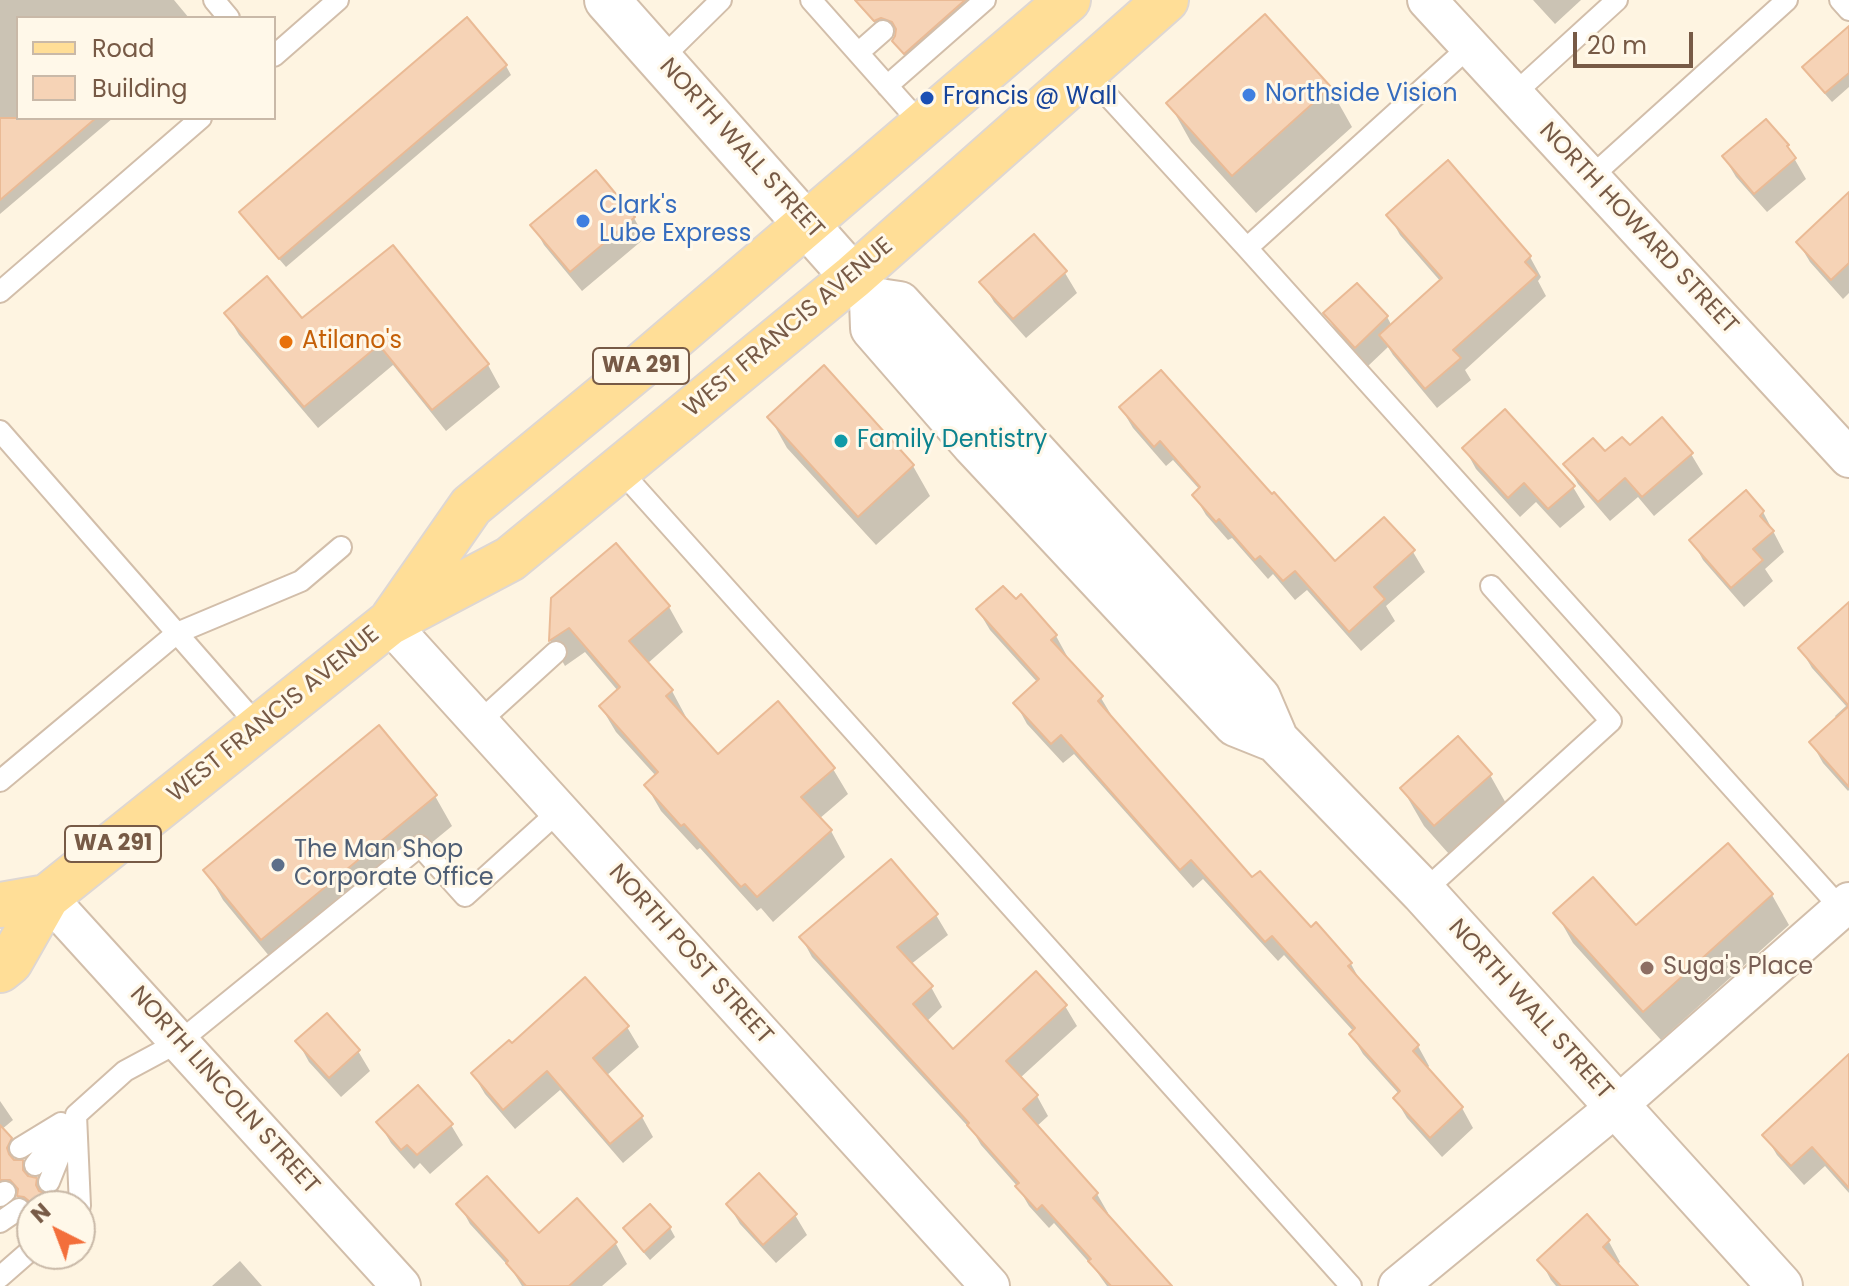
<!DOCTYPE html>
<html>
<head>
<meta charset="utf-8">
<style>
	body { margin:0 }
	#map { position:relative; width:1849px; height:1286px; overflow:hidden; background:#fef4e1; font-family:Poppins,sans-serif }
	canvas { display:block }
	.legend { position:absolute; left:16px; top:16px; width:260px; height:104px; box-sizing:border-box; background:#fff8e9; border:2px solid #c9b9a8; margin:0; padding:10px 14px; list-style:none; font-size:24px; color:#775a46 }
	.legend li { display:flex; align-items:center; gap:16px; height:40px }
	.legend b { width:40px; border:2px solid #c9b9a8 }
	.north { position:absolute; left:16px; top:1190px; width:80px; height:80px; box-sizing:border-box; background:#fff8e9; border:2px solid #c9b9a8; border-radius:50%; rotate:318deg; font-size:22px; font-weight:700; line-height:32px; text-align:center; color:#775a46 }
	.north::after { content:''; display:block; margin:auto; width:28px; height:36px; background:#f36f3b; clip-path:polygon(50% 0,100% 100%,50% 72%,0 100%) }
	.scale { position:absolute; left:1573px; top:32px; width:120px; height:36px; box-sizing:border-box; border:4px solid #775a46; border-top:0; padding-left:10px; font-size:24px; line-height:28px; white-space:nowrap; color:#775a46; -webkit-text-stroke:6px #fff8e9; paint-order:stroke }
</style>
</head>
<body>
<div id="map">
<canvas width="1849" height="1286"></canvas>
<ul class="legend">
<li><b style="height:10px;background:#ffde97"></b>Road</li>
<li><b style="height:22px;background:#f6d3b6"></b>Building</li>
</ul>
<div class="north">N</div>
<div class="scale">20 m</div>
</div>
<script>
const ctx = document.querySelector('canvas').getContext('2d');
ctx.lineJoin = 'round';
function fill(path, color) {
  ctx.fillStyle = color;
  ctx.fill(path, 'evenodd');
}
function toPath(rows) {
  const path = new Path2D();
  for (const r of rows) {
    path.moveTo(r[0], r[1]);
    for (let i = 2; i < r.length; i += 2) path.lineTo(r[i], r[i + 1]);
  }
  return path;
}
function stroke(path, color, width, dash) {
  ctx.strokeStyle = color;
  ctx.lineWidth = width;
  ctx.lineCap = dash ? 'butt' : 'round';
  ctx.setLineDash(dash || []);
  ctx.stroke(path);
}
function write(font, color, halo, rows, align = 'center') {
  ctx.font = font + ' Poppins,sans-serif';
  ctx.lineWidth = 6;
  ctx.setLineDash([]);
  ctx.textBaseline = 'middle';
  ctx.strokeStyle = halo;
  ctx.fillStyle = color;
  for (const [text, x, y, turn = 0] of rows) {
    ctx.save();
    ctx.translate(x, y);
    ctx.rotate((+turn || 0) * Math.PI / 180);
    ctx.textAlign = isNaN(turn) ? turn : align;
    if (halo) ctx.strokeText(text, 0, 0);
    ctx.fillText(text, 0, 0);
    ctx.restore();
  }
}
fill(toPath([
	[0,0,174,0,189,18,18,18,18,118,113,118,0,214],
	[854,0,971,0,910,62,900,50,894,41,898,31,887,27,881,30],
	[1533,0,1581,0,1555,24],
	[1849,52,1849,87,1832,102,1810,77,1805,67],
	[506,66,511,75,286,267,247,222,242,212],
	[1330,88,1352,127,1256,213,1191,142,1169,103],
	[1787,146,1806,179,1767,212,1736,177,1724,157],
	[1447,163,1530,257,1541,277,1538,281,1546,296,1465,370,1471,380,1437,408,1393,355,1388,347,1367,367,1338,334,1326,314,1387,317,1392,326,1441,282,1400,235,1389,215],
	[596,173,634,218,645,238,582,291,544,245,533,225],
	[1849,202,1849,293,1843,299,1810,262,1798,242],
	[393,248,488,365,500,387,446,431,393,365,318,428,239,335,226,313,302,320],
	[1065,273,1077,293,1026,338,994,302,982,282],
	[824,368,913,466,930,496,876,545,787,448,770,418],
	[1121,408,1335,563,1413,552,1425,572,1386,606,1395,621,1361,651,1307,590,1295,600,1273,574,1268,579,1232,538,1228,540,1206,515,1194,495,1200,490,1173,460,1166,466,1133,428],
	[1630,448,1691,454,1703,474,1654,516,1638,497,1610,521,1578,484,1566,464],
	[1465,449,1573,487,1585,507,1560,528,1536,502,1520,517,1476,469],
	[1763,512,1784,552,1765,569,1773,581,1744,607,1703,560,1692,540],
	[553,599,669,607,683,632,647,664,672,691,686,717,684,719,718,757,833,769,848,794,819,819,831,831,845,857,773,922,761,908,757,911,700,848,697,850,661,811,646,785,656,776,616,732,601,707,618,691,585,652,565,666,551,641],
	[978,610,1056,636,1067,656,1065,658,1101,698,1113,718,1111,719,1252,880,1310,930,1316,925,1351,964,1362,984,1418,1046,1429,1066,1427,1069,1462,1108,1473,1128,1442,1157,1407,1118,1395,1098,1399,1094,1363,1054,1351,1034,1354,1032,1284,955,1278,961,1203,879,1193,888,1074,754,1063,763,1027,724,1016,704,1038,683,990,630],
	[1849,627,1849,790,1848,791,1823,763,1811,742,1837,719,1835,716,1846,706,1812,668,1800,648],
	[1490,775,1512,814,1457,863,1424,826,1402,788],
	[435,796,452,826,279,968,223,900,206,870],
	[1772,895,1789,925,1661,1040,1573,943,1556,913,1636,928],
	[936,915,948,935,910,965,931,987,942,1007,926,1022,953,1052,1065,1006,1077,1026,1020,1078,1037,1096,1048,1116,1036,1127,1097,1194,1108,1213,1106,1215,1169,1286,1107,1286,1094,1268,1054,1223,1049,1228,1029,1206,1018,1187,981,1145,974,1133,812,957,801,937],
	[627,1027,639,1047,606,1076,642,1117,653,1137,623,1163,560,1090,515,1129,485,1094,473,1074,511,1046],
	[298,1042,358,1051,370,1071,341,1097,309,1062],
	[1849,1057,1849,1193,1825,1166,1804,1185,1777,1155,1765,1135],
	[0,1101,13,1120,1,1130,17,1152,13,1162,22,1162,29,1174,29,1178,36,1179,43,1194,60,1197,65,1206,32,1206,32,1209,26,1208,19,1196,19,1192,0,1188],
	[379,1123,451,1125,463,1145,430,1174,420,1163,414,1169,391,1143],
	[576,1201,616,1244,627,1264,602,1286,522,1286,512,1270,470,1224,459,1204,539,1236],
	[728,1204,795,1215,807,1235,776,1263,740,1224],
	[1587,1217,1609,1242,1620,1262,1616,1265,1636,1286,1556,1286,1551,1280,1540,1260],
	[670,1228,675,1237,650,1260,631,1238,625,1229],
	[240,1261,262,1286,212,1286]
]), '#0003');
const building = toPath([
	[855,0,965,0,904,54,892,41,895,36,896,29,892,22,881,18,874,21,855,0],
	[1265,14,1331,87,1232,176,1166,103,1265,14],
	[467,17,507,65,279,259,239,212,467,17],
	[1849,26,1849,73,1825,93,1802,67,1849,26],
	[0,118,96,118,0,200,0,118],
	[1766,119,1789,145,1787,146,1796,158,1754,194,1722,156,1766,119],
	[1448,160,1531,256,1525,262,1537,275,1453,350,1461,358,1425,389,1379,335,1442,278,1386,215,1448,160],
	[596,170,635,217,570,272,530,225,596,170],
	[1849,192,1849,263,1831,280,1796,242,1849,192],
	[1034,234,1067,271,1013,319,979,282,1034,234],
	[393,245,489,364,432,410,379,345,304,407,224,313,267,276,302,318,393,245],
	[1357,283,1388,316,1355,348,1323,313,1357,283],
	[824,365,914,465,858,517,767,417,824,365],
	[1161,370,1272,494,1274,492,1335,561,1384,517,1415,550,1374,587,1385,599,1349,632,1295,571,1283,581,1260,556,1255,560,1219,519,1216,522,1192,495,1200,487,1160,441,1154,447,1119,407,1161,370],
	[1505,409,1575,486,1548,509,1524,483,1508,498,1462,448,1505,409],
	[1662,417,1693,453,1642,497,1625,478,1598,502,1563,464,1593,438,1605,451,1622,437,1630,445,1662,417],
	[1746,490,1764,511,1760,516,1774,531,1753,549,1763,560,1731,588,1689,540,1746,490],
	[616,543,670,606,629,641,673,690,666,696,718,754,778,701,835,768,801,797,832,830,757,897,745,884,741,887,684,824,681,826,644,785,658,772,599,706,620,687,569,628,549,641,551,598,616,543],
	[1003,586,1016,599,1021,594,1057,635,1051,640,1103,696,1098,701,1252,877,1260,871,1311,927,1316,922,1352,963,1348,966,1419,1045,1413,1051,1463,1107,1430,1138,1393,1098,1400,1091,1349,1034,1355,1028,1272,936,1265,942,1191,860,1180,870,1061,735,1051,744,1013,703,1039,679,976,609,1003,586],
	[1849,602,1849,706,1798,648,1849,602],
	[1849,706,1849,787,1809,742,1849,706],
	[379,725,437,795,261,940,203,870,379,725],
	[1458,736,1492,774,1434,826,1400,788,1458,736],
	[1728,843,1773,894,1643,1012,1553,913,1593,877,1636,925,1728,843],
	[891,859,938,914,897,947,933,986,913,1004,953,1049,1036,971,1067,1005,1006,1061,1038,1095,1023,1109,1098,1193,1093,1198,1172,1286,1111,1286,1088,1261,1091,1259,1042,1205,1037,1210,1015,1186,1019,1183,967,1125,969,1123,799,937,891,859],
	[585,977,629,1026,593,1058,643,1116,610,1144,547,1071,503,1110,471,1073,509,1040,512,1043,585,977],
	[327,1013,360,1050,329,1078,295,1041,327,1013],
	[1849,1054,1849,1188,1812,1147,1791,1166,1762,1135,1849,1054],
	[418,1085,453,1124,417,1155,407,1145,401,1150,376,1122,418,1085],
	[0,1125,12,1138,7,1148,9,1154,14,1160,23,1160,23,1170,28,1176,37,1178,36,1185,39,1191,50,1195,58,1191,62,1196,50,1206,32,1206,32,1222,31,1222,28,1218,32,1209,29,1201,24,1197,17,1196,18,1189,10,1180,0,1180,0,1125],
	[759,1173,797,1214,763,1245,726,1204,759,1173],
	[487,1176,539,1233,577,1198,617,1242,569,1286,526,1286,506,1263,508,1261,456,1204,487,1176],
	[650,1204,671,1227,644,1252,623,1228,650,1204],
	[1587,1214,1610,1240,1603,1247,1638,1286,1561,1286,1537,1260,1587,1214]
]);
fill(building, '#f6d3b6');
stroke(building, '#eaba95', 2);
const service = toPath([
	[214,0,229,18],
	[811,0,922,125],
	[1840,0,1849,10],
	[858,53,883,31],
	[274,56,338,0],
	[661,59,721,0],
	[1085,71,1247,248,1846,914],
	[887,86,985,0],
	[1514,94,1617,0],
	[1591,177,1787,0],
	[1247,248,1470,46],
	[0,292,201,118],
	[0,431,259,727],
	[619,469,1351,1286],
	[479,722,556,652],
	[0,781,177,633,301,581,341,547],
	[1423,892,1611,721,1491,586],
	[20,1148,61,1123],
	[35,1165,63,1130],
	[49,1182,73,1122],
	[0,1196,5,1192],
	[80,1206,76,1115,125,1071,179,1042,420,846,465,896,559,811],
	[0,1222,19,1209],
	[0,1277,32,1249]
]);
const minor = toPath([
	[1427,0,1849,458],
	[389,623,990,1286],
	[47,897,401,1286],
	[1398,1286,1617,1106,1849,902]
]);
const tertiary = toPath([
	[607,0,853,277,872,300,873,328,974,444,1236,724,1276,740],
	[872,300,899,304,1258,698,1276,740,1423,892,1780,1286]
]);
const primary = toPath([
	[393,618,471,506,642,365,1068,0],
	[0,905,47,897],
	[0,970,10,962,47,897,389,623,510,559,853,277,1166,0]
]);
stroke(service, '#d2beaa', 24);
stroke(minor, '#d2beaa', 42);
stroke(tertiary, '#d2beaa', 48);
stroke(primary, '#ded7d3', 48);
stroke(service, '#fff', 20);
stroke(minor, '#fff', 38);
stroke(tertiary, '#fff', 44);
stroke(primary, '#ffde97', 44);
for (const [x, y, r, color] of [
	[1249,95,8,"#3f7fe0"],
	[927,98,8,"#1a4fb4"],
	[583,221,8,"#3f7fe0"],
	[286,342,8,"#e8710a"],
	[841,441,8,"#0f9aa8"],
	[278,865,8,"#5c6f8a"],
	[1647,968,8,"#8d6e63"]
]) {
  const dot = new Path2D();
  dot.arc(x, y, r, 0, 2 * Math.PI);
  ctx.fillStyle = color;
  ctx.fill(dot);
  stroke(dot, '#fff8e9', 3);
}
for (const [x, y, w] of [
	[641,366,96],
	[113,844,96]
]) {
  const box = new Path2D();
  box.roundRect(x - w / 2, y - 18, w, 36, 6);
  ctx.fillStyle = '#fff8e9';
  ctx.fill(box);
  stroke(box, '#775a46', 2);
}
write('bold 22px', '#775a46', null, [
	["WA 291",641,366],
	["WA 291",113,844]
]);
write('24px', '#366cbe', '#fff8e9', [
	["Northside Vision",1265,95],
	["Clark's",599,207],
	["Lube Express",599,235]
], 'left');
write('24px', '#164399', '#fff8e9', [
	["Francis @ Wall",943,98]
], 'left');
write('24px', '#775a46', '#fff8e9', [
	["NORTH WALL STREET",741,149,48],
	["NORTH HOWARD STREET",1638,229,47],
	["WEST FRANCIS AVENUE",789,328,-40],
	["WEST FRANCIS AVENUE",274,715,-39],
	["NORTH POST STREET",690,955,48],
	["NORTH WALL STREET",1530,1010,48],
	["NORTH LINCOLN STREET",224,1091,48]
]);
write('24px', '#c56008', '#fff8e9', [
	["Atilano's",302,342]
], 'left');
write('24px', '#0d838f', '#fff8e9', [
	["Family Dentistry",857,441]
], 'left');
write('24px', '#4e5e75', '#fff8e9', [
	["The Man Shop",294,851],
	["Corporate Office",294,879]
], 'left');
write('24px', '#785e54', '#fff8e9', [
	["Suga's Place",1663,968]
], 'left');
</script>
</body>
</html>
